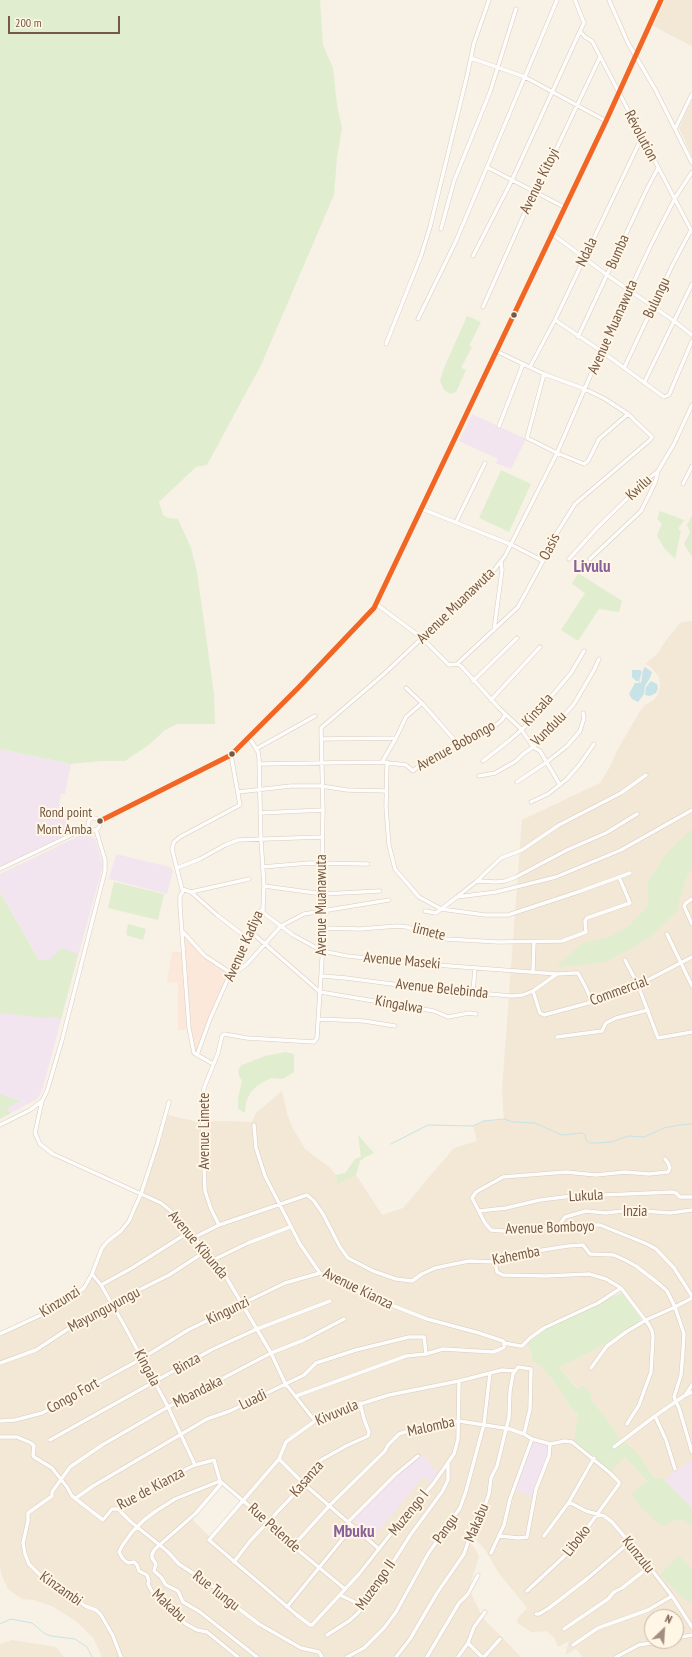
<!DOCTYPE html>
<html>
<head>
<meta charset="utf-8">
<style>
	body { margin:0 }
	#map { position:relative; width:692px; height:1657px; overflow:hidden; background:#f7f1e6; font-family:"PT Sans Narrow",sans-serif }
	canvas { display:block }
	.north { position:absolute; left:644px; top:1609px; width:40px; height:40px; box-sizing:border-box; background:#fff6e6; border:1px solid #c8b7a6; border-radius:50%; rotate:25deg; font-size:11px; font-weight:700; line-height:16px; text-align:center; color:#755945 }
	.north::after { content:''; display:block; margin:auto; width:14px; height:18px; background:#a28e7d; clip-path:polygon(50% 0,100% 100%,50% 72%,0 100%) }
	.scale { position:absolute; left:8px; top:16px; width:112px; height:18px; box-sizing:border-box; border:2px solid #755945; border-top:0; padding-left:5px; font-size:12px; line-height:14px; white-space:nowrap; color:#755945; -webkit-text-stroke:3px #fff6e6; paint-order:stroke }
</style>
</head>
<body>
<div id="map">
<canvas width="692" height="1657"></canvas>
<div class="north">N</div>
<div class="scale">200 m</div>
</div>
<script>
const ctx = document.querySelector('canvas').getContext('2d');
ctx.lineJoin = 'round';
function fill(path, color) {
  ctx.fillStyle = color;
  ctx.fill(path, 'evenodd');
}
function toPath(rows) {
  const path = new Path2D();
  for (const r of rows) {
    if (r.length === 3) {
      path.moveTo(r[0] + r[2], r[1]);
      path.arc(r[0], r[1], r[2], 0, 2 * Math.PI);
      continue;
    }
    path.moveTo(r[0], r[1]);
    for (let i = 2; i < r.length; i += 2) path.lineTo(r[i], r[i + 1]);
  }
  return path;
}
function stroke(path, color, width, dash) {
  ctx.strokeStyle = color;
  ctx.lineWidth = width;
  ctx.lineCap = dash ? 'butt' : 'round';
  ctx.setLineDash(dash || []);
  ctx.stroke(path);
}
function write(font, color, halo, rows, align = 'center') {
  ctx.font = font + ' "PT Sans Narrow",sans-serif';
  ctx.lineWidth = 4;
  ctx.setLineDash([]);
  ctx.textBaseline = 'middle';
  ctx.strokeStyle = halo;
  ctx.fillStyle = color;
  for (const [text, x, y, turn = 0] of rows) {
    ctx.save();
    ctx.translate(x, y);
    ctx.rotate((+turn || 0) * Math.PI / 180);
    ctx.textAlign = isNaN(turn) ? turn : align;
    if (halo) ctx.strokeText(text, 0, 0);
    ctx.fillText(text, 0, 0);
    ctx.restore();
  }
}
fill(toPath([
	[665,0,692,0,692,46,653,26],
	[692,100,692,156,679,128],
	[692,621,692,1508,662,1479,655,1478,652,1475,619,1437,611,1424,590,1398,591,1395,583,1385,579,1389,559,1368,620,1337,645,1320,621,1288,532,1354,532,1361,542,1367,564,1395,569,1406,624,1457,647,1481,675,1520,687,1521,692,1528,692,1657,583,1657,576,1649,565,1655,569,1641,558,1647,554,1637,546,1631,532,1632,517,1623,518,1618,527,1608,498,1572,486,1551,472,1535,469,1539,479,1556,469,1589,483,1618,521,1657,102,1657,94,1639,76,1621,52,1606,34,1600,22,1599,8,1589,2,1576,0,1566,0,1334,42,1315,87,1284,102,1251,108,1243,131,1221,144,1192,168,1115,198,1122,225,1121,252,1122,256,1113,282,1091,287,1114,293,1129,305,1149,329,1167,336,1175,337,1183,356,1175,382,1215,403,1208,454,1148,477,1141,473,1126,483,1121,504,1119,502,1090,522,820,600,783,610,767,618,749,640,711,645,705,654,700,658,694,660,687,659,677,650,666,645,664,658,653,666,640,681,622],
	[391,1393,335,1412,306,1427,284,1446,279,1460,211,1538,191,1518,220,1485,220,1481,242,1499,277,1459,282,1445,290,1435,313,1421,337,1409],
	[652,1617,676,1617,676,1641,652,1641],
	[12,1640,56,1647,64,1657,0,1657,0,1644]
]), '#f3e7d5');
fill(toPath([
	[185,939,187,939,202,956,230,975,198,1051,195,1050,192,1029,178,1030,178,983,167,982,172,952,186,952]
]), '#fbe8da');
fill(toPath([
	[472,414,526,439,511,469,496,463,498,459,459,441],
	[0,749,71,764,65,794,61,794,58,813,70,820,69,833,0,867],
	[85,833,95,839,103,866,84,934,42,1091,37,1099,0,1119,0,982,42,965,0,892,0,874],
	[116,854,170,867,173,871,167,894,109,879],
	[532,1440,550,1445,550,1452,532,1497,514,1489],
	[424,1454,437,1474,431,1482,423,1477,377,1533,375,1532,370,1536,353,1520,405,1468],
	[692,1459,692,1508,664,1480]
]), '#f3e5f0');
fill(toPath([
	[0,0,320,0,323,45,333,68,337,105,342,128,337,158,334,195,261,365,207,465,196,467,159,502,163,515,168,518,178,519,191,548,197,572,214,694,215,724,177,724,165,730,150,744,125,761,101,761,71,764,0,749],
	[467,316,481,322,469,346,472,347,461,368,466,370,456,392,451,394,444,390,440,381,444,368],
	[501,470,531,484,509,532,479,518],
	[660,511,684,520,678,529,681,531,675,559,664,548,657,535,662,524,657,519],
	[692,515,692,557,684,544,690,532,687,525],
	[578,573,622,601,619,612,599,609,578,641,561,630,585,593,572,584],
	[692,829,692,868,687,875,676,912,649,938,606,962,556,967,583,943,608,938,630,925,648,906,648,881,666,854],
	[114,882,164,894,158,920,108,908],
	[0,892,39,960,50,959,62,948,78,954,61,1019,50,1016,48,1018,0,1013],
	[128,924,146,929,143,940,126,935],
	[285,1052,294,1054,294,1072,283,1079,271,1078,258,1085,250,1093,246,1102,245,1113,238,1109,238,1098,242,1081,239,1076,238,1070,242,1065,265,1056],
	[0,1094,20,1101,6,1109,11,1113,0,1119],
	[358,1135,374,1153,365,1157,360,1161,356,1175,337,1184,336,1175,345,1173,355,1159,361,1157],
	[622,1293,641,1319,633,1328,620,1337,559,1368,578,1389,583,1385,592,1395,590,1398,611,1424,619,1437,639,1455,652,1475,655,1478,662,1478,692,1508,692,1528,686,1521,675,1520,662,1526,640,1506,631,1494,647,1481,624,1457,610,1473,574,1441,578,1414,569,1406,564,1395,542,1367,532,1361,532,1354,527,1341,537,1332,606,1299],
	[679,1556,692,1569,692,1600,689,1603,660,1575]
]), '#e0eecf');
fill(toPath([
	[645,667,652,672,650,678,645,686,644,694,638,702,632,699,629,694,635,683,641,683,643,670],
	[632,670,640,670,642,672,639,681,636,681,632,677],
	[651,681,657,684,658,688,656,693,650,696,645,695,646,687]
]), '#c7e3e7');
stroke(toPath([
	[639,681,640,683],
	[391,1144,428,1125,473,1126,483,1121,504,1119,513,1122,535,1123,562,1135,582,1133,585,1135,586,1140,590,1143,595,1143,612,1142,628,1136,644,1137,664,1128,679,1125,692,1124],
	[0,1624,11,1619,32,1623,44,1633,51,1636,75,1639,87,1647,92,1657]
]), '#c7e3e7', 1);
const minor = toPath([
	[575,0,584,23,580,31,585,37,592,41,692,232],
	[609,0,628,43,655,89,692,163],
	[471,58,525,77,606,121],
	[675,129,692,94],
	[487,167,564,207],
	[441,229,454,181,490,92,516,9],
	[551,233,607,275,674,321,692,335],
	[473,256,512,180,580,31],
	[483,307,526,210,536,192,600,57],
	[418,319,456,241,557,0],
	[555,320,601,351,664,397,669,395,692,341],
	[578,337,646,191,658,168],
	[386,344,421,256,430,227,467,76,474,43,489,0],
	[530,367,555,320,642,137],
	[624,368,672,266,691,230],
	[544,374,527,438,557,453,584,464,588,461,599,439,628,414],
	[644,383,692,284],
	[499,426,523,364],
	[683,484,692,466],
	[422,509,510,544,543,561],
	[456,522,485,463],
	[569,559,597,528,643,483,658,471,674,444,692,405],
	[590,559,641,511,655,483,658,471],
	[376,604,422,638,449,665,457,664,461,666,499,708,521,729,533,747,540,751,560,785],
	[494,630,502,570,501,562],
	[457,664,518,607,543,561,555,536,575,504,650,440,652,437,628,414,605,399,585,389,544,374,496,351],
	[473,681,517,638],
	[406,688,422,703,458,744],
	[491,700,540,647],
	[321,739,396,738],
	[256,749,315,716],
	[231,755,240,805,180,837,174,842,172,849,182,889,191,892,217,915,247,938],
	[483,761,510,740,528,724,571,673,584,651],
	[382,762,396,738,406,717,422,703],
	[387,762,386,807,389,845,395,869,419,897,441,909,485,915,508,915,578,892,630,873],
	[259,764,382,762,406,765,413,771,428,758,443,752,464,739,478,735,496,725,502,720,505,715],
	[479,776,495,773,516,761,523,754,533,747,550,732,574,704,594,670,599,659],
	[517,782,547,762,567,746,580,731,584,718,583,713],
	[238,792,291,786,321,786,347,790,386,791],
	[531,802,548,794,567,779,580,764,594,744],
	[260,813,323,810],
	[94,824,6],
	[100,821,231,755,298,688,374,608,606,121,661,0],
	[262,867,309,863,368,864],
	[177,868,200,859,225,845,238,840,322,837],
	[0,869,88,827],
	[477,881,496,882,505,881,516,877,567,850,606,833,637,814],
	[264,886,323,894,380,891],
	[184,890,180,896,180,906,189,1028,194,1053,213,1064],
	[191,892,249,879],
	[458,896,477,881,501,858,522,850,559,825,621,793,646,775],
	[692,899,686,903,684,906,692,924],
	[263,908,263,912,266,915,293,935,322,951,347,956,423,964,557,974,575,973,578,973,586,988,592,1002],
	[425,911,436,913,457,897,496,892,556,877,621,850,692,810],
	[324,928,360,929,397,926,407,927,434,937,446,939,498,942,562,941,586,932,585,921,587,918,630,903,619,877],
	[250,931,320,992,434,1011,448,1017,469,1013,476,1014],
	[183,932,205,956,231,973,239,970,247,964,281,926,304,914,389,900],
	[667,934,692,986],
	[625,960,638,985,658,1038,692,1032],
	[533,971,534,942],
	[322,976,346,978,422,988,512,996,523,995,533,991,557,974],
	[533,991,540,1013,544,1015,592,1002,638,985,692,957],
	[473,992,475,968],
	[319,1019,364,1021,395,1026],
	[557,1037,602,1031,606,1023,616,1018,648,1010],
	[197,1055,210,1019,254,920,263,908,264,886,261,840,259,758,258,752,249,737],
	[42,1101,35,1133,40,1144,53,1154,161,1203,178,1217,226,1277,271,1353,285,1383,315,1421],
	[0,1125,30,1110,42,1101,47,1091,62,1040,105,871,105,860,96,830],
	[254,1125,256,1148,265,1176,300,1244,320,1273,353,1290,427,1319,479,1333,503,1341,504,1343,520,1346,522,1346,530,1338,544,1328,598,1303,621,1288],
	[665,1159,668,1163,670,1168,668,1172,649,1174,625,1172,596,1175,566,1172,503,1177,476,1192,472,1198,485,1223,491,1230,502,1231,559,1225,600,1225,647,1244,656,1249,674,1268,692,1296],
	[479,1211,506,1208,540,1200,588,1194,604,1195,672,1192,676,1193,680,1197,692,1197],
	[219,1225,211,1209,205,1191,202,1110,204,1088,218,1053,222,1036,224,1034,247,1038,314,1042,317,1038,324,928,322,863,323,810,321,728,384,674,494,570,505,556,557,453,601,351,651,245,675,198,692,172],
	[559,1225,565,1217,586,1211,606,1213,631,1210,670,1213,692,1210],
	[193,1238,219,1225,307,1195,314,1201,323,1214,340,1247,348,1258,373,1271,396,1279,412,1281,422,1274,435,1268,469,1261,495,1262,530,1252,568,1246,583,1245,590,1254,614,1255,625,1260,636,1266,658,1283,667,1291,675,1307,684,1334,683,1351,681,1375,674,1397,679,1408,692,1452],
	[213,1260,248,1243,290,1227],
	[495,1262,497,1272,503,1275,546,1276,589,1274,606,1279,621,1288,649,1325,652,1331,653,1337,651,1372,639,1405,627,1424],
	[92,1274,101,1285,124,1325,168,1407,195,1465],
	[101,1285,132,1268,189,1232],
	[0,1334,54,1309,84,1288,92,1274,102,1248,108,1241,121,1231,129,1221,135,1207,141,1194,157,1145,169,1102],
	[0,1363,36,1350,89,1315,169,1275,206,1251],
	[591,1368,607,1346,626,1332,646,1320,675,1307,692,1298],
	[459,1381,458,1439,454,1454,433,1484,397,1526,359,1574,312,1625,310,1625,297,1615,209,1540,279,1459,286,1442,315,1421,335,1412,389,1395,459,1381,502,1370,515,1371],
	[686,1394,692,1385],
	[296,1396,406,1356,426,1354,443,1349,493,1352,501,1349,504,1347,504,1343],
	[655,1416,666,1440,675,1469],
	[0,1421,15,1420,42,1413,141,1359,188,1330,285,1283,320,1273],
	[0,1437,17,1437,31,1443,34,1446,33,1455,34,1457,52,1468,67,1487,72,1496,103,1520,112,1509,118,1509,130,1500,176,1474,195,1465,214,1460,220,1481,268,1522,293,1546,345,1589],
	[50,1440,211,1350,257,1329,330,1301],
	[614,1447,655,1416,684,1396,692,1392],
	[279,1459,303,1483,379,1549],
	[76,1498,93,1486,207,1419,230,1411,304,1375,316,1363,356,1350,409,1337,424,1337,426,1354],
	[569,1502,586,1511,604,1516,612,1522,624,1536,631,1541,638,1552,672,1596,692,1627],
	[118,1509,131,1522,167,1551,179,1564,217,1589,234,1605,259,1624,301,1648,319,1652,322,1657],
	[348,1522,395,1475,418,1456],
	[500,1536,519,1538,527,1537,536,1489,549,1456,550,1444],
	[544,1536,569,1502,594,1458],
	[293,1546,330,1505,385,1451,388,1445,399,1434,405,1432,413,1432,433,1425,459,1421,510,1429,524,1434,532,1439,550,1444,565,1441,572,1442,610,1473,619,1482,619,1484,572,1549,527,1591],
	[491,1553,504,1525,510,1499,532,1439],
	[234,1562,250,1541,301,1487,312,1469,321,1460,346,1446,368,1436,369,1432,364,1419,360,1403],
	[340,1595,363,1606],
	[287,1607,353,1526],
	[536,1614,539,1614,549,1608,588,1578,631,1541],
	[564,1629,608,1599,614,1592,622,1588,649,1567],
	[327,1635,349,1621,358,1613,374,1592,411,1534,442,1492,448,1480,448,1464],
	[676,1638,692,1635],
	[468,1643,482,1657],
	[573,1645,598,1628,648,1610,672,1596],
	[121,1657,113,1636,101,1615,96,1610,85,1606,71,1594,46,1581,29,1564,25,1554,23,1543,28,1521,28,1513,52,1496,52,1492,70,1467,102,1445,168,1407,271,1353,304,1340,344,1319],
	[238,1657,207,1632,197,1630,186,1624,170,1610,162,1599,155,1597,148,1584,149,1581,147,1575,139,1571,137,1565,134,1562,128,1563,123,1559,119,1552,122,1546,132,1532,144,1520,156,1511,175,1499,220,1481,220,1485,196,1513,155,1549,152,1554,152,1558,156,1564,154,1571,161,1577,166,1585,178,1591,183,1602,200,1612,257,1657],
	[347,1657,364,1648,384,1628,396,1612,428,1554,460,1508,466,1491,484,1424,490,1373],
	[396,1657,410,1639,437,1593,464,1554,469,1539,480,1519,489,1494,491,1478,497,1466,509,1417,510,1391,513,1374,518,1367,531,1369,530,1409,524,1434],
	[427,1657,459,1603,468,1594,478,1575],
	[458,1657,468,1643,474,1627,485,1612],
	[484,1657,500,1639],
	[616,1657,639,1645,662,1641]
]);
stroke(minor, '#d6ccc1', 4.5);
stroke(minor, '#fefdfb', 3.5);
stroke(toPath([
	[100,821,231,755,298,688,374,608,606,121,661,0]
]), '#f26522', 5);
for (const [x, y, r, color] of [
	[514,315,3.5,"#755945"],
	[232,754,3.5,"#755945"],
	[100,821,3.5,"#755945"]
]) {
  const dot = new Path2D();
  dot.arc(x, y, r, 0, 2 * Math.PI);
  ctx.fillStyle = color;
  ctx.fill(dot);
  stroke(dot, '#fff6e6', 1.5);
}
write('14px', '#755945', '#fff6e6', [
	["Rond point",92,813],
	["Mont Amba",92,830]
], 'right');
write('15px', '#755945', '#fff6e6', [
	["Révolution",641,136,62],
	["Avenue Kitoyi",540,181,-64],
	["Ndala",587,252,-65],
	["Bumba",618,252,-66],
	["Bulungu",657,298,-65],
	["Avenue Muanawuta",613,327,-66],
	["Kwilu",639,488,-43],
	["Oasis",550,547,-64],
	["Avenue Muanawuta",456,606,-44],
	["Kinsala",538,710,-48],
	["Vundulu",549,729,-45],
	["Avenue Bobongo",456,746,-29],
	["Avenue Muanawuta",322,905,-90],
	["limete",429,932,14],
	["Avenue Kadiya",244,946,-66],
	["Avenue Maseki",402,961,5],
	["Avenue Belebinda",442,989,6],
	["Commercial",619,991,-20],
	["Kingalwa",399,1005,10],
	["Avenue Limete",205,1131,-90],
	["Lukula",586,1196,-3],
	["Inzia",635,1212],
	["Avenue Bomboyo",550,1228,-2],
	["Avenue Kibunda",198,1245,50],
	["Kahemba",516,1256,-11],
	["Avenue Kianza",358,1289,26],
	["Kinzunzi",60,1302,-32],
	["Mayunguyungu",104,1310,-28],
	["Kingunzi",228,1311,-26],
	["Binza",187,1364,-30],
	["Kingala",147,1368,62],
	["Mbandaka",198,1392,-27],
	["Congo Fort",73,1396,-29],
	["Luadi",253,1400,-26],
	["Kivuvula",337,1413,-23],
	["Malomba",431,1427,-12],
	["Kasanza",307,1479,-49],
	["Rue de Kianza",151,1489,-28],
	["Muzengo I",409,1513,-51],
	["Makabu",477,1523,-67],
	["Rue Pelende",274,1528,42],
	["Pangu",446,1529,-55],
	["Liboko",577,1541,-52],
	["Kunzulu",638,1555,51],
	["Muzengo II",376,1585,-55],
	["Kinzambi",61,1589,35],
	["Rue Tungu",216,1591,38],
	["Makabu",169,1606,43]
]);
write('bold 17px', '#896099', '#fff6e6', [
	["Livulu",592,567],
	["Mbuku",354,1532]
]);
</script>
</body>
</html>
